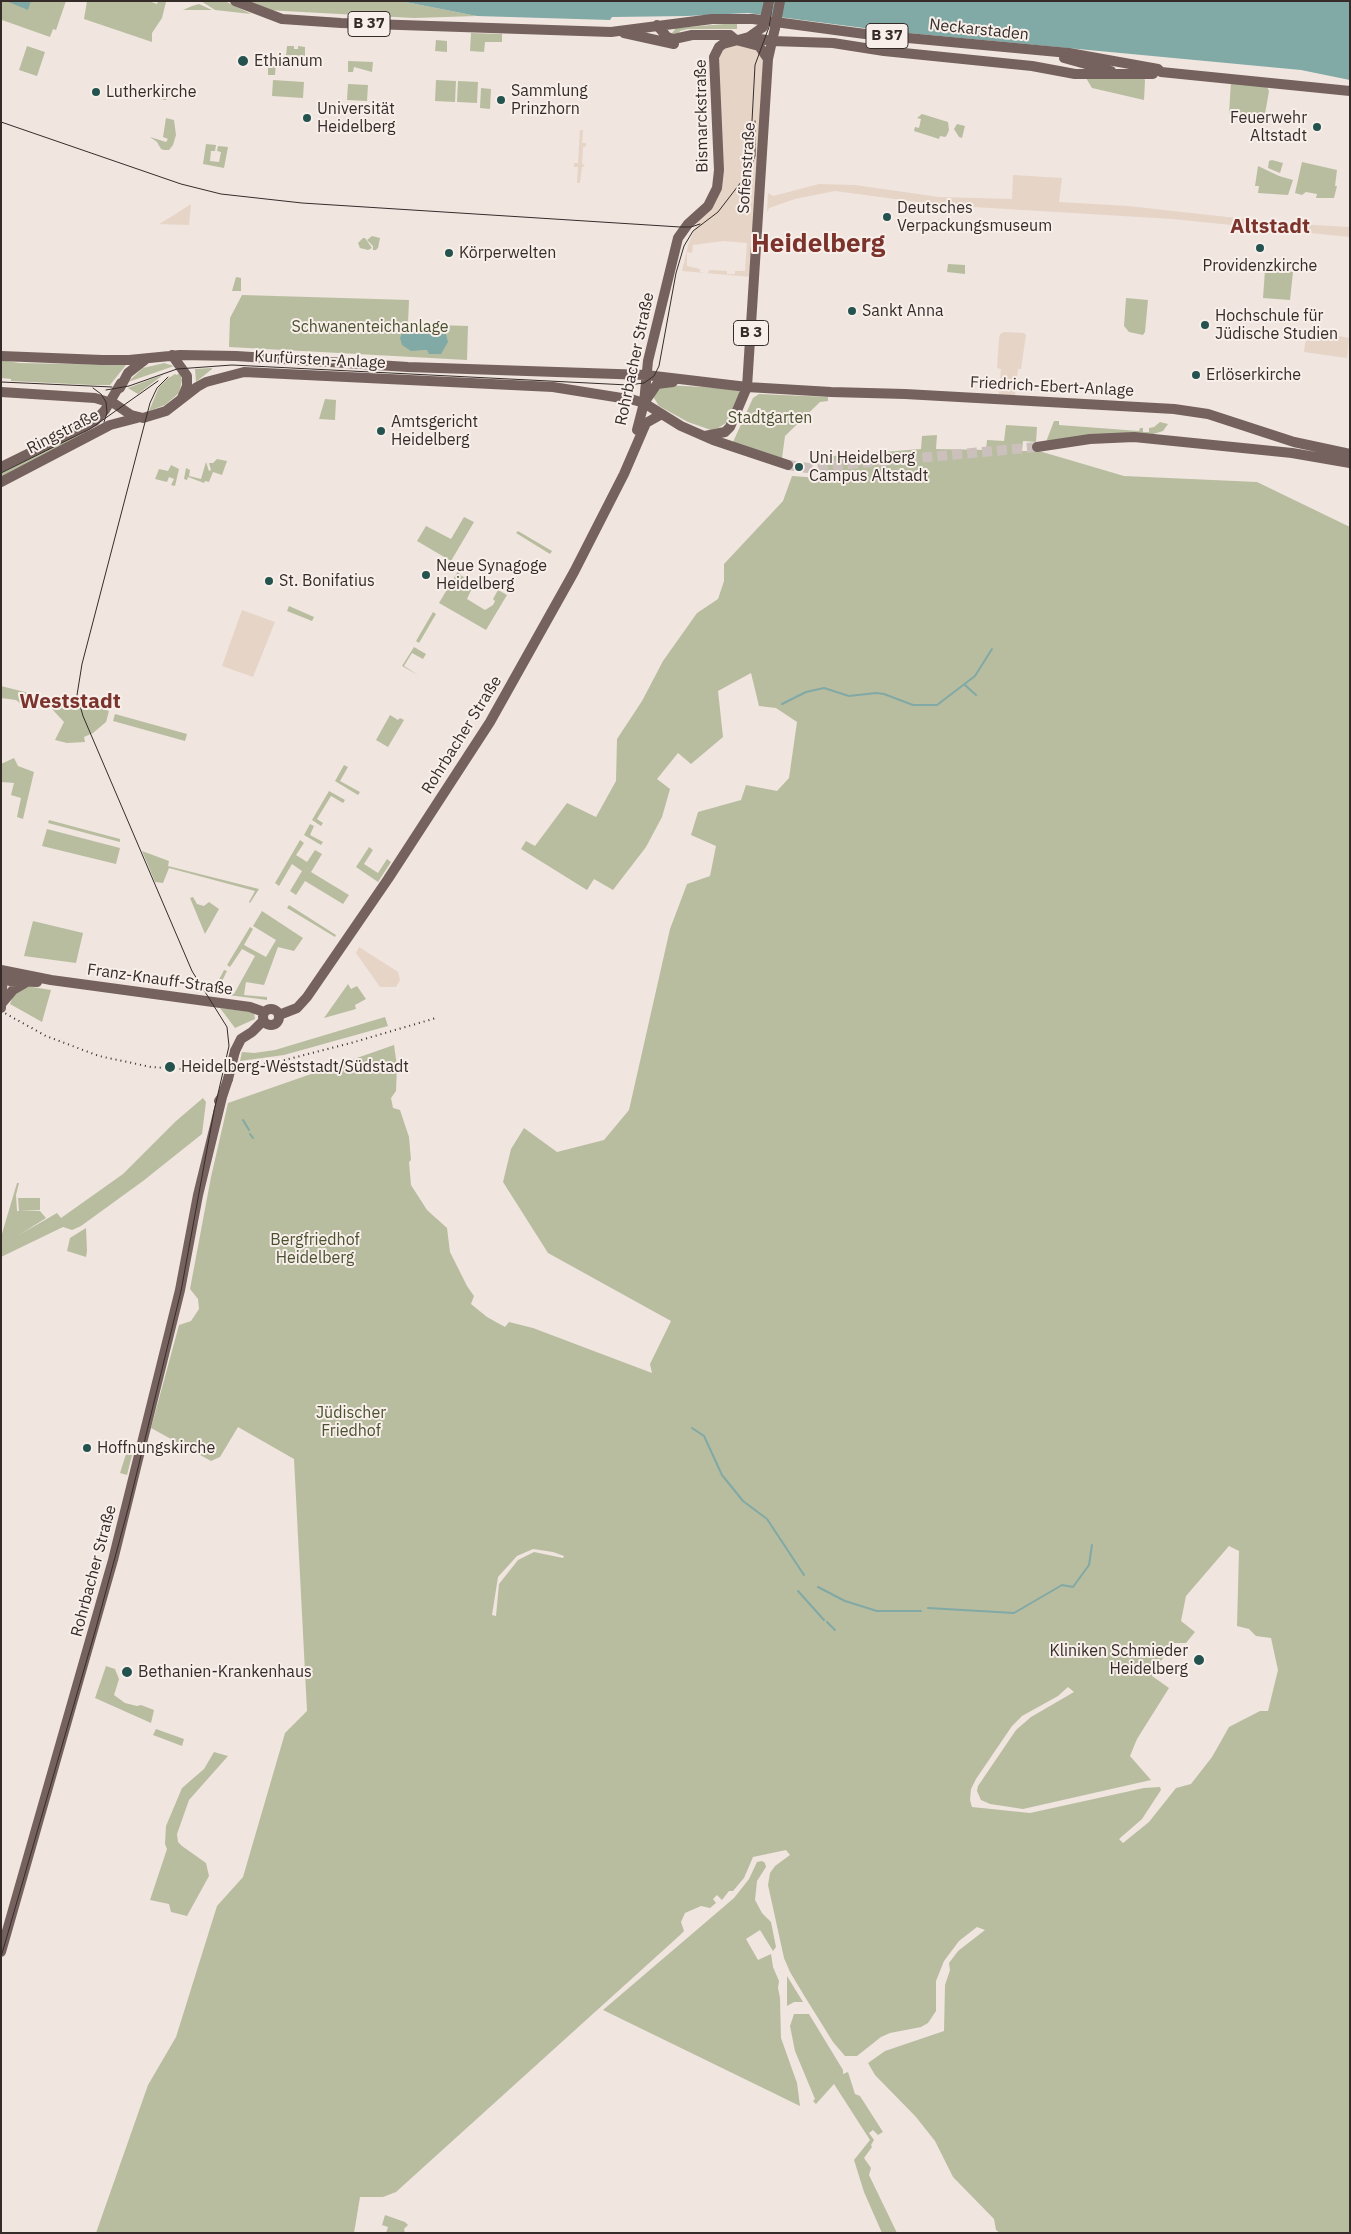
<!DOCTYPE html>
<html>
<head>
<meta charset="utf-8">
<style>
	body { margin:0 }
	#map { position:relative; width:1351px; height:2234px; overflow:hidden; background:#f0e5df; font-family:"IBM Plex Sans",sans-serif }
	canvas { display:block }
	.frame { position:absolute; inset:0; border:2px solid #352c2a; pointer-events:none }
</style>
</head>
<body>
<div id="map">
<canvas width="1351" height="2234"></canvas>
<div class="frame"></div>
</div>
<script>
const ctx = document.querySelector('canvas').getContext('2d');
ctx.lineJoin = 'round';
function fill(path, color) {
  ctx.fillStyle = color;
  ctx.fill(path, 'evenodd');
}
function toPath(rows) {
  const path = new Path2D();
  for (const r of rows) {
    if (r.length === 3) {
      path.moveTo(r[0] + r[2], r[1]);
      path.arc(r[0], r[1], r[2], 0, 2 * Math.PI);
      continue;
    }
    path.moveTo(r[0], r[1]);
    for (let i = 2; i < r.length; i += 2) path.lineTo(r[i], r[i + 1]);
  }
  return path;
}
function stroke(path, color, width, dash) {
  ctx.strokeStyle = color;
  ctx.lineWidth = width;
  ctx.lineCap = dash ? 'butt' : 'round';
  ctx.setLineDash(dash || []);
  ctx.stroke(path);
}
function write(font, color, halo, rows, align = 'center') {
  ctx.font = font + ' "IBM Plex Sans",sans-serif';
  ctx.lineWidth = 4;
  ctx.setLineDash([]);
  ctx.textBaseline = 'middle';
  ctx.strokeStyle = halo;
  ctx.fillStyle = color;
  for (const [text, x, y, turn = 0] of rows) {
    ctx.save();
    ctx.translate(x, y);
    ctx.rotate((+turn || 0) * Math.PI / 180);
    ctx.textAlign = isNaN(turn) ? turn : align;
    if (halo) ctx.strokeText(text, 0, 0);
    ctx.fillText(text, 0, 0);
    ctx.restore();
  }
}
fill(toPath([
	[1,1,66,1,56,30,53,29,50,37,2,20],
	[87,1,149,1,157,4,158,1,166,2,162,18,152,33,152,42,84,19],
	[201,1,225,1,251,14,215,10],
	[245,1,400,1,477,16,414,18,265,10],
	[199,4,212,10,183,10,192,6],
	[737,23,737,29,688,29,680,31,678,35,672,33,676,28],
	[471,33,502,34,502,42,485,42,484,52,470,51],
	[436,40,447,41,447,52,435,51],
	[27,46,45,52,37,76,19,70],
	[287,46,294,46,294,49,298,49,298,46,305,47,305,56,286,55],
	[348,61,373,62,372,72,354,67,353,72,348,72],
	[268,62,276,62,275,75,268,75],
	[1144,76,1145,81,1144,100,1092,88,1086,78],
	[273,80,304,82,303,98,272,96],
	[436,80,456,81,455,102,435,101],
	[458,81,478,82,477,103,457,102],
	[1231,81,1267,87,1269,91,1265,114,1229,114],
	[348,84,368,85,367,101,347,100],
	[481,88,491,89,490,109,480,108],
	[162,90,177,95,177,99,168,96,166,100,160,99],
	[922,114,948,122,949,130,947,135,945,137,940,136,939,139,914,131,915,127,919,128,921,119,917,118],
	[166,118,174,120,176,135,173,145,169,150,164,150,161,149,157,142,150,137,166,142,168,139,163,137],
	[957,124,965,126,962,138,959,137,954,129],
	[206,144,216,145,215,151,211,151,210,161,219,162,221,152,217,151,218,146,228,147,224,168,203,164],
	[1272,160,1283,163,1280,173,1268,168,1269,161],
	[1302,162,1337,170,1335,186,1337,186,1334,198,1316,198,1317,194,1306,192,1302,195,1295,193],
	[1258,166,1279,176,1293,180,1288,195,1258,193,1259,186,1255,186],
	[372,236,380,238,378,248,376,250,373,250,373,246,367,240],
	[363,238,365,238,372,248,368,250,360,248,358,243],
	[948,264,965,265,965,274,947,272],
	[1268,268,1293,272,1290,300,1263,298,1265,270],
	[236,277,241,278,241,291,232,291],
	[242,295,409,300,408,324,468,326,467,360,229,347,230,318],
	[1126,298,1148,300,1145,332,1143,335,1129,332,1124,326],
	[1,360,19,363,126,365,110,385,92,385,11,381,11,379,1,378],
	[164,363,174,366,128,382,143,368],
	[195,369,212,368,212,369,196,382],
	[180,372,182,380,179,393,165,405,149,411,159,387,167,379,175,374,177,375],
	[164,374,138,394,128,388,162,375],
	[665,385,722,388,739,391,740,393,726,423,718,428,711,430,688,422,659,406,654,398,654,392],
	[759,394,828,397,828,401,820,402,785,436,782,458,733,442,753,398],
	[325,399,336,400,335,420,319,419],
	[1054,421,1059,421,1059,425,1139,431,1140,428,1143,428,1143,432,1149,432,1149,428,1154,427,1160,422,1168,424,1163,431,1150,435,1046,442],
	[1006,425,1037,427,1036,442,1023,441,1022,451,1039,451,1124,476,1257,482,1350,527,1350,2233,1000,2233,996,2230,994,2219,953,2177,935,2141,916,2117,875,2075,868,2063,885,2051,944,2031,945,1985,950,1970,949,1963,958,1951,985,1930,977,1927,959,1941,944,1961,936,1981,936,2011,928,2023,921,2027,890,2033,881,2037,857,2056,845,2056,833,2042,805,1997,790,1972,784,1958,768,1885,770,1873,775,1866,790,1855,786,1850,753,1857,744,1878,733,1891,729,1891,722,1900,717,1895,713,1899,716,1903,710,1908,701,1906,685,1913,681,1922,684,1931,679,1936,396,2192,383,2197,360,2197,354,2233,96,2233,148,2085,176,2037,217,1906,243,1877,285,1733,307,1711,294,1459,238,1427,220,1457,211,1461,151,1428,179,1325,191,1321,199,1309,198,1299,190,1289,211,1177,228,1103,394,1045,397,1066,396,1091,391,1098,393,1108,400,1110,409,1137,411,1160,409,1162,411,1185,427,1210,447,1228,450,1252,467,1286,474,1296,471,1304,487,1317,505,1327,509,1322,533,1328,652,1373,650,1364,671,1321,548,1253,503,1182,511,1149,524,1128,557,1152,604,1140,629,1110,670,929,687,884,710,876,716,846,691,835,698,812,741,800,746,785,777,791,789,778,797,722,776,708,759,706,751,673,718,691,723,737,691,764,678,753,657,779,670,789,662,817,646,847,613,890,594,879,587,890,521,849,526,841,535,846,567,803,596,817,616,781,617,739,642,701,663,661,697,613,718,599,724,581,724,564,783,501,792,476,820,478,821,457,921,449,922,436,937,435,936,449,986,450,987,440,1004,441],
	[1229,1546,1239,1551,1237,1626,1249,1629,1256,1636,1271,1638,1278,1670,1268,1711,1260,1711,1229,1727,1212,1757,1191,1784,1176,1788,1149,1822,1123,1843,1119,1839,1142,1819,1161,1790,1160,1787,1144,1788,1030,1813,972,1807,970,1800,971,1789,976,1779,1012,1726,1022,1716,1058,1696,1068,1687,1074,1692,1031,1717,1016,1730,978,1786,977,1791,981,1800,990,1804,1023,1809,1151,1780,1130,1756,1137,1739,1169,1688,1152,1676,1172,1643,1186,1643,1195,1632,1181,1621,1186,1596],
	[533,1549,553,1552,564,1556,563,1558,534,1552,518,1560,499,1584,496,1616,492,1615,498,1577,517,1556],
	[85,429,91,432,1,477,1,470],
	[217,459,227,461,222,475,213,472,209,482,205,481,204,483,188,477,187,480,184,479,186,468,190,470,189,476,201,479,206,462,209,471,211,470,209,463,213,463],
	[171,465,179,469,175,486,171,485,174,479,169,477,167,482,155,479,159,469,168,471],
	[464,517,474,522,451,561,417,541,426,526,451,539],
	[518,531,552,551,550,554,516,533],
	[458,571,460,572,459,574,474,584,467,599,485,610,493,605,495,601,493,599,498,590,507,595,486,630,439,603],
	[289,606,314,617,312,621,287,611],
	[433,612,436,614,419,643,416,641],
	[414,647,426,654,423,659,412,653,404,666,418,675,402,666],
	[1,686,33,694,31,706,20,703,16,700,1,698],
	[52,696,67,701,68,705,73,707,82,706,83,703,109,711,106,722,93,733,84,737,85,742,67,743,55,740,64,722,52,709],
	[115,714,187,734,185,741,113,721],
	[390,715,398,720,400,718,404,720,388,747,376,740],
	[14,758,18,766,34,772,23,819,17,817,21,798,11,795,14,783,1,782,1,764],
	[344,765,348,767,340,781,360,792,358,795,335,781],
	[329,791,345,800,343,803,331,796,317,819,323,823,321,826,312,820],
	[49,820,120,839,120,842,48,823],
	[310,824,314,826,310,835,323,842,321,845,304,835],
	[47,829,120,848,116,864,42,846],
	[300,840,304,843,296,855,307,862,315,850,322,854,311,872,349,895,343,904,305,881,296,895,290,891,302,871,292,864,279,886,275,883],
	[369,847,373,850,364,864,378,873,387,859,391,862,378,882,356,867],
	[142,851,169,861,168,866,259,889,250,903,249,902,255,891,169,868,163,883,155,882],
	[193,897,197,904,204,906,209,902,219,909,205,934,190,898],
	[289,905,336,935,335,937,287,908],
	[262,911,303,938,294,951,278,947,264,985,246,982,244,995,267,997,267,1000,212,993,224,970,227,971,218,989,220,993,234,994,255,956,242,949,230,967,227,965,250,927,253,929,244,945,266,957,276,940,253,926],
	[33,921,83,933,76,963,24,956],
	[348,984,351,989,357,986,366,999,355,1005,356,1009,324,1018],
	[26,986,51,990,42,1022,10,1004,13,996],
	[220,1008,254,1012,255,1019,235,1028],
	[385,1017,388,1026,284,1055,240,1061,242,1052,254,1053,275,1050],
	[203,1098,206,1102,202,1134,143,1181,81,1226,72,1230,63,1227,1,1257,1,1237,17,1183,19,1183,16,1195,17,1211,19,1211,18,1198,40,1198,40,1210,20,1211,40,1211,46,1218,19,1235,57,1213,61,1218,123,1174,176,1121],
	[86,1228,87,1251,86,1257,67,1251,70,1238],
	[126,1454,132,1455,127,1475,120,1473],
	[106,1666,115,1669,119,1679,114,1695,125,1703,137,1706,141,1705,154,1710,151,1723,95,1698],
	[156,1729,184,1739,182,1746,153,1735],
	[214,1752,228,1756,189,1800,177,1834,178,1842,182,1846,206,1863,209,1876,187,1916,171,1912,169,1904,150,1900,167,1849,165,1844,166,1826,182,1788,204,1769],
	[762,1861,765,1863,766,1867,757,1881,755,1900,762,1913,771,1922,776,1947,773,1951,760,1930,746,1939,758,1960,771,1954,773,1967,779,1981,778,1988,780,1998,781,2038,797,2083,800,2106,603,2010,734,1898,749,1879,757,1862],
	[787,1976,803,2002,794,2002,787,2006],
	[794,2014,809,2014,843,2070,843,2074,848,2072,855,2094,860,2096,883,2132,878,2135,873,2130,869,2133,874,2140,871,2145,872,2147,864,2158,871,2168,869,2175,897,2233,882,2233,864,2192,854,2160,870,2140,834,2084,816,2104,813,2101,815,2099,795,2051,790,2026],
	[385,2215,405,2222,408,2225,404,2229,405,2233,386,2233,388,2227,382,2225]
]), '#b8bda0');
fill(toPath([
	[735,45,754,46,765,60,752,277,682,271,689,242,700,217,714,205,722,189,717,55,723,48],
	[723,241,747,243,745,271,735,271,735,274,727,274,727,271,709,270,708,273,700,273,700,269,687,266,687,252,692,253,693,245],
	[580,130,583,130,582,143,586,143,586,146,583,147,582,163,585,166,582,167,580,183,577,183,578,167,574,167,574,163,578,163],
	[1013,175,1062,178,1059,202,1128,206,1281,223,1349,227,1350,237,1172,219,940,205,835,191,795,199,769,208,767,212,768,193,773,196,819,184,855,185,939,197,1012,199],
	[191,204,189,225,159,224,174,215],
	[1306,330,1349,338,1347,358,1304,352,1306,336,1303,334],
	[1004,332,1024,333,1026,335,1021,369,1018,369,1015,396,999,395,999,393,1001,369,997,368,999,338,1000,334],
	[242,610,275,622,253,677,222,666],
	[359,947,398,972,400,980,396,987,380,987,356,953]
]), '#e6d4c7');
fill(toPath([
	[6,1,31,1,28,10],
	[400,1,1350,1,1350,80,1301,70,887,31,748,13,687,16,612,17,610,20,477,16],
	[413,329,423,332,432,329,443,330,446,334,448,342,441,354,429,354,427,350,424,350,411,351,402,345,400,338,402,333,409,333]
]), '#81a9a5');
stroke(toPath([
	[965,685,976,695],
	[782,704,806,692,824,688,849,696,876,693,884,694,913,705,937,705,975,676,992,649],
	[243,1120,249,1130],
	[250,1134,253,1138],
	[692,1428,704,1436,722,1475,743,1501,767,1519,804,1575],
	[818,1587,845,1601,877,1611,921,1611],
	[798,1591,824,1620],
	[928,1608,1014,1613,1062,1585,1073,1587,1089,1565,1092,1545],
	[827,1622,835,1630]
]), '#81a9a5', 2);
stroke(toPath([
	[788,465,808,468,1037,447]
]), '#cbc0bb', 10, [10, 5]);
stroke(toPath([
	[235,1,282,19,341,23,611,32,712,19,753,19,865,34,1069,53,1158,69,1161,72,1350,91],
	[657,25,667,37,674,39,692,35,730,35,736,40,759,46,768,59],
	[624,33,674,44],
	[749,37,772,41,833,43,884,51,1032,66,1075,74,1153,74],
	[1064,58,1111,71],
	[172,355,187,376,187,386,182,398],
	[1,356,102,360,129,360,180,355,236,356,408,367,646,375,747,387,831,392,905,394,1174,409,1208,414,1294,442,1350,454],
	[120,388,128,373,146,359],
	[1,392,95,398,115,404,131,415,143,418,166,411,197,387,206,382,244,372,553,387,634,400,644,403,681,426,713,440,788,465],
	[646,400,657,384,673,382],
	[637,430,644,403,648,361,678,238,688,224,708,206,717,188,719,170,714,57,719,47,723,44,749,37,763,27],
	[705,436,725,432,730,427,747,387,768,59,775,28],
	[1037,447,1090,439,1134,437,1292,453,1350,463],
	[1,467,95,421,105,410,121,383],
	[1,482,110,425,137,418],
	[1,970,51,980,250,1007,264,1012],
	[1,978,10,981,37,982],
	[2,1003,13,990,25,983],
	[1,1005,3,974],
	[271,1017,8],
	[279,1015,297,1008,307,997,388,879,490,722,574,572,624,474,646,423,662,414],
	[235,1051,241,1039,252,1032,263,1021],
	[219,1101,222,1097,228,1079],
	[1,1952,113,1560,180,1290,198,1195,222,1097]
]), '#75615d', 10);
stroke(toPath([
	[1,122,181,184,221,194,302,203,680,227,691,227,700,224],
	[753,129,752,121,755,65,769,27,773,1],
	[1,382,112,387],
	[93,388,101,394,106,402,107,413,104,422],
	[106,390,129,386,177,369,232,365,628,385,644,383,654,376,659,366,676,273,684,246,693,231,718,212,748,173,755,156,755,121],
	[1,473,90,429,158,381],
	[1,1957,96,1628,128,1509,181,1291,214,1111,229,1046,227,1027,192,971,83,716,77,695,82,664,150,403,157,388,168,377]
]), '#352c2a', 1);
stroke(toPath([
	[1,1011,46,1036,99,1056,151,1067,195,1070,242,1068,285,1060,351,1043,436,1018]
]), '#352c2a', 2, [1, 4]);
stroke(toPath([
	[763,27,769,1],
	[775,28,780,1],
	[1,1008,1,1005],
	[228,1079,235,1051]
]), '#75615d', 10);
for (const [x, y, r, color] of [
	[243,61,6,"#24524e"],
	[96,92,5,"#24524e"],
	[501,100,5,"#24524e"],
	[307,118,5,"#24524e"],
	[1317,127,5,"#24524e"],
	[887,217,5,"#24524e"],
	[1260,248,5,"#24524e"],
	[449,253,5,"#24524e"],
	[852,311,5,"#24524e"],
	[1205,325,5,"#24524e"],
	[1196,375,5,"#24524e"],
	[381,431,5,"#24524e"],
	[799,467,5,"#24524e"],
	[426,575,5,"#24524e"],
	[269,581,5,"#24524e"],
	[170,1067,6,"#24524e"],
	[87,1448,5,"#24524e"],
	[1199,1660,6,"#24524e"],
	[127,1672,6,"#24524e"]
]) {
  const dot = new Path2D();
  dot.arc(x, y, r, 0, 2 * Math.PI);
  ctx.fillStyle = color;
  ctx.fill(dot);
  stroke(dot, '#f8efea', 2);
}
for (const [x, y, w] of [
	[369,24,42],
	[887,36,42],
	[751,333,35]
]) {
  const box = new Path2D();
  box.roundRect(x - w / 2, y - 12.5, w, 25, 4);
  ctx.fillStyle = '#f8efea';
  ctx.fill(box);
  stroke(box, '#352c2a', 1);
}
write('bold 15px', '#352c2a', null, [
	["B 37",369,24],
	["B 37",887,36],
	["B 3",751,333]
]);
write('16px', '#352c2a', '#f8efea', [
	["Neckarstaden",979,30,6],
	["Bismarckstraße",702,116,-91],
	["Sofienstraße",747,168,-86],
	["Rohrbacher Straße",635,359,-78],
	["Kurfürsten-Anlage",320,360,3],
	["Friedrich-Ebert-Anlage",1052,387,3],
	["Ringstraße",63,432,-27],
	["Rohrbacher Straße",462,735,-58],
	["Franz-Knauff-Straße",160,980,8],
	["Rohrbacher Straße",94,1571,-75]
]);
write('16px', '#352c2a', '#f8efea', [
	["Ethianum",254,61],
	["Sammlung",511,91],
	["Prinzhorn",511,109],
	["Lutherkirche",106,92],
	["Universität",317,109],
	["Heidelberg",317,127],
	["Feuerwehr",1307,118,"right"],
	["Altstadt",1307,136,"right"],
	["Deutsches",897,208],
	["Verpackungsmuseum",897,226],
	["Körperwelten",459,253],
	["Providenzkirche",1260,266,"center"],
	["Sankt Anna",862,311],
	["Hochschule für",1215,316],
	["Jüdische Studien",1215,334],
	["Erlöserkirche",1206,375],
	["Amtsgericht",391,422],
	["Heidelberg",391,440],
	["Uni Heidelberg",809,458],
	["Campus Altstadt",809,476],
	["Neue Synagoge",436,566],
	["Heidelberg",436,584],
	["St. Bonifatius",279,581],
	["Heidelberg-Weststadt/Südstadt",181,1067],
	["Hoffnungskirche",97,1448],
	["Kliniken Schmieder",1188,1651,"right"],
	["Heidelberg",1188,1669,"right"],
	["Bethanien-Krankenhaus",138,1672]
], 'left');
write('16px', '#4a5130', '#f8efea', [
	["Schwanenteichanlage",370,327],
	["Stadtgarten",770,418],
	["Bergfriedhof",315,1240],
	["Heidelberg",315,1258],
	["Jüdischer",351,1413],
	["Friedhof",351,1431]
]);
write('bold 21px', '#7b332c', '#f8efea', [
	["Altstadt",1270,227],
	["Weststadt",70,702]
]);
write('bold 26px', '#7b332c', '#f8efea', [
	["Heidelberg",818,244]
]);
</script>
</body>
</html>
